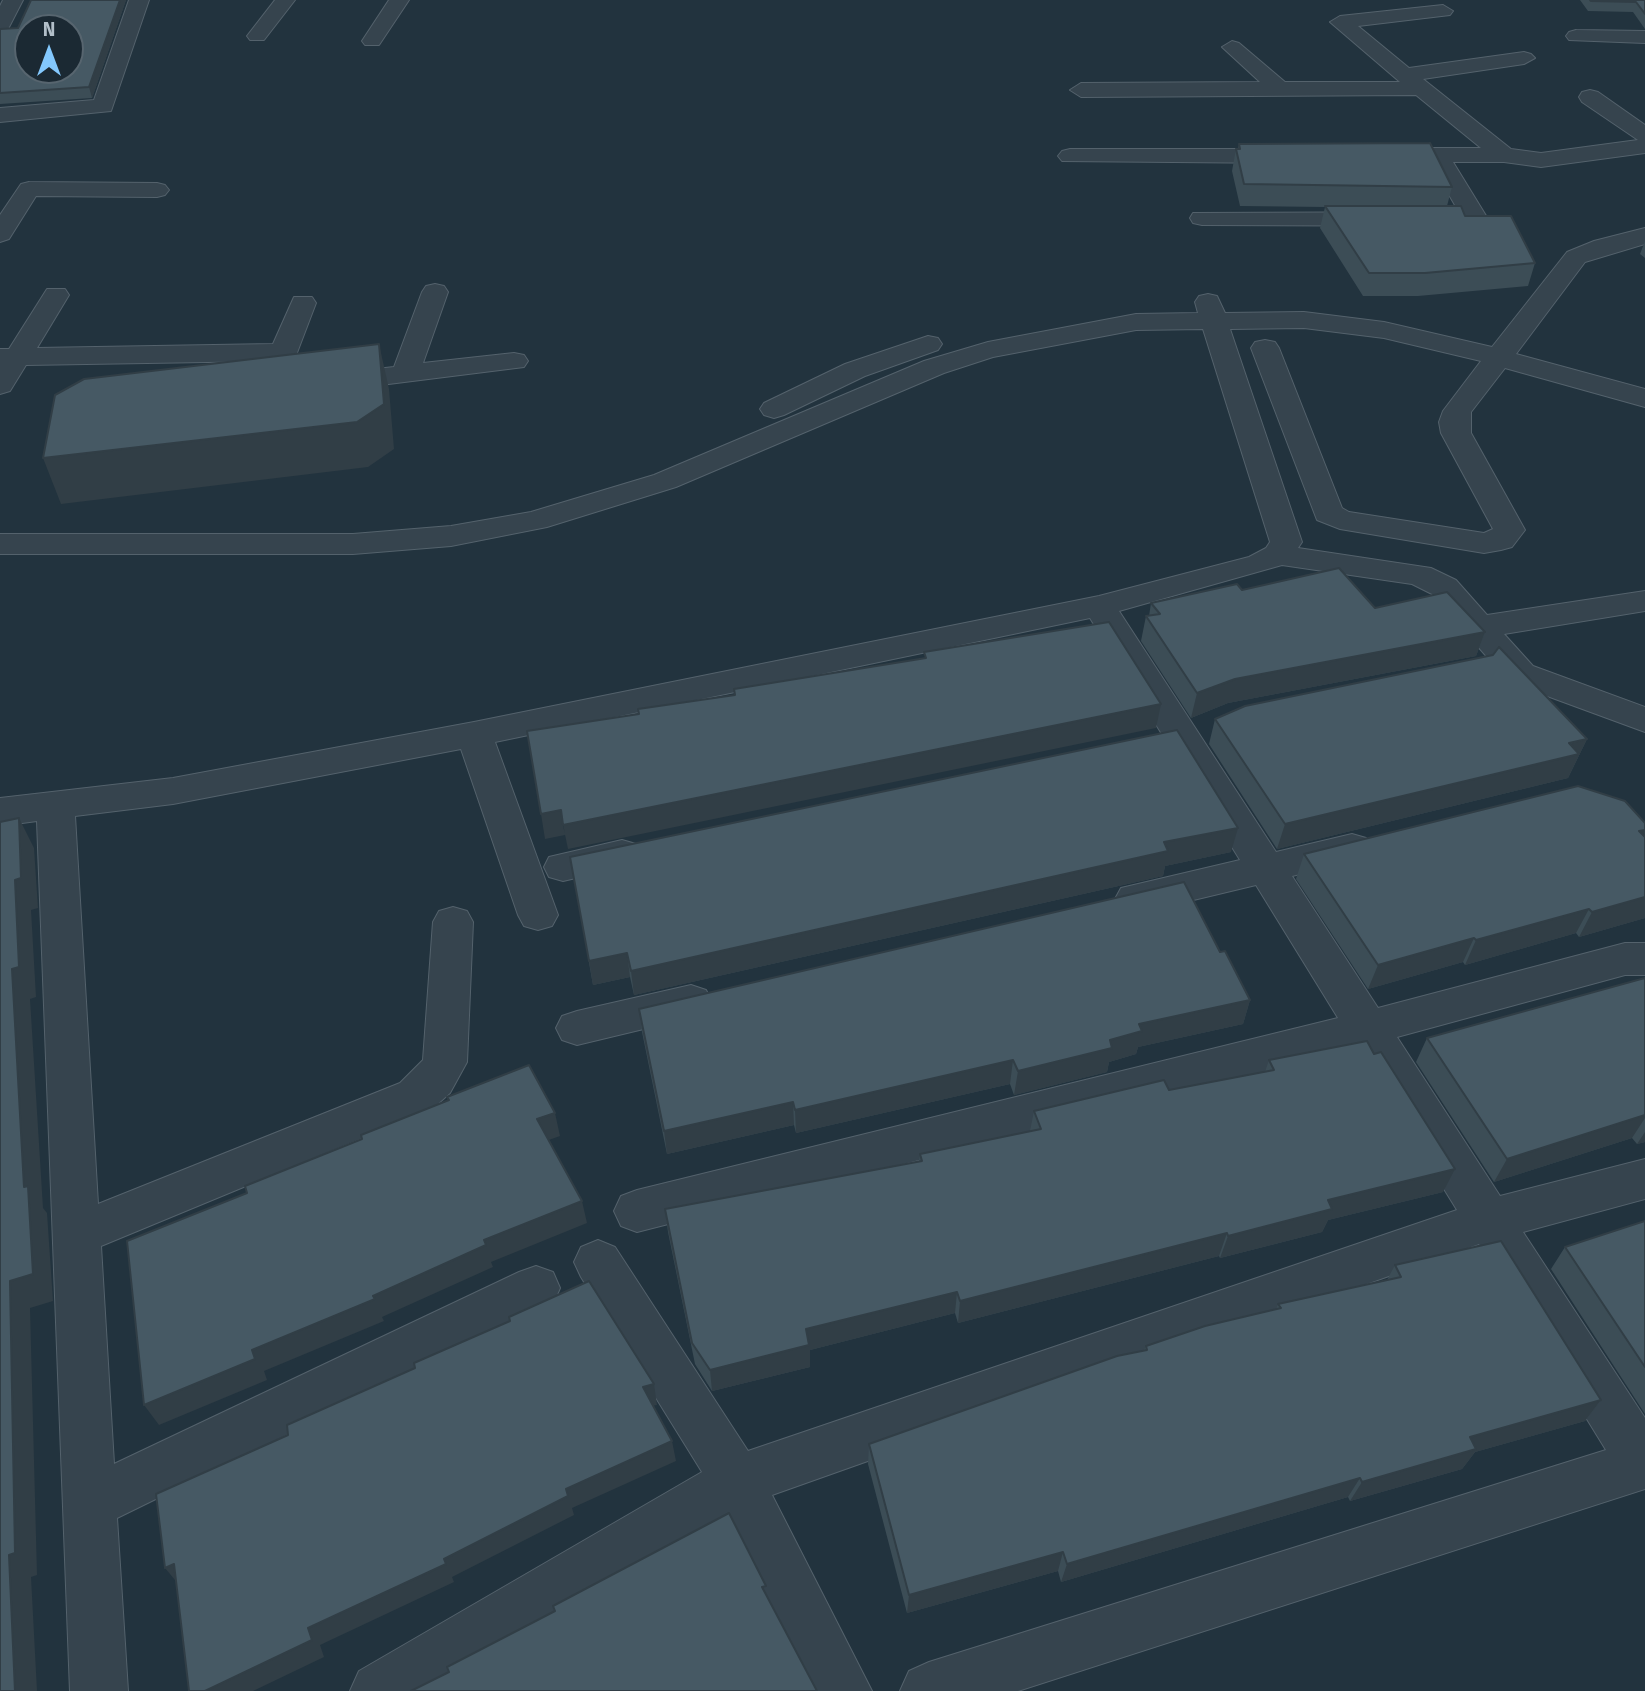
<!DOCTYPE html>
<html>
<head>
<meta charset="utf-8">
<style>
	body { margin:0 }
	#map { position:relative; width:1645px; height:1691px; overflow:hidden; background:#22333e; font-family:"Fira Sans",sans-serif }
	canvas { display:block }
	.north { position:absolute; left:14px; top:14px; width:70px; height:70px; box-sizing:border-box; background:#1b2933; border:2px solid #57656f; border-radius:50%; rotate:0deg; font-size:19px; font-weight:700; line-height:28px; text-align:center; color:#b2bfc9 }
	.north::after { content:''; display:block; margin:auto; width:24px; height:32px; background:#83c8fd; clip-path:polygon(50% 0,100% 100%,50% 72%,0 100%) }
</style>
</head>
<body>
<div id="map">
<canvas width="1645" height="1691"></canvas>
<div class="north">N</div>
</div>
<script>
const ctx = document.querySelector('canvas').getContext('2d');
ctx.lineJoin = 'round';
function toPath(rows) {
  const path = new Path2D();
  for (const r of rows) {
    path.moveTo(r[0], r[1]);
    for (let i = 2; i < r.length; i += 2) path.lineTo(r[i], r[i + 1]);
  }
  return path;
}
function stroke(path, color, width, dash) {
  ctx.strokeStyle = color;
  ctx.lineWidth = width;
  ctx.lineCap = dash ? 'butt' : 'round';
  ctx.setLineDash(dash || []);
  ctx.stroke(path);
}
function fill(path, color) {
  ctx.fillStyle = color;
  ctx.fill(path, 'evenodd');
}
const minor = toPath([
	[3,0,23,0,7,31,0,33,0,6,3,0],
	[129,0,149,0,111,111,0,122,0,108,94,100,129,0],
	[275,0,295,0,264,40,250,40,247,36,275,0],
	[389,0,409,0,379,45,365,45,362,41,389,0],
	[1443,5,1453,11,1450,15,1358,26,1409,68,1524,52,1531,54,1535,58,1524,64,1423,79,1511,149,1541,153,1638,140,1582,102,1579,97,1582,92,1590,90,1598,92,1645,125,1645,153,1541,167,1504,162,1453,162,1488,219,1485,224,1476,226,1202,225,1193,223,1190,218,1193,213,1459,212,1430,162,1384,162,1376,160,1372,155,1376,150,1384,148,1481,148,1416,95,1081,97,1070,90,1081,83,1260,82,1222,47,1232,41,1239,43,1285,82,1400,82,1330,22,1340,16,1443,5],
	[1576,30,1645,31,1645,43,1569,40,1566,36,1569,32,1576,30],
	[1070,149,1285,149,1293,151,1297,156,1293,161,1285,163,1062,161,1058,156,1062,151,1070,149],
	[29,182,157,183,165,185,169,190,165,195,157,197,36,196,9,239,0,242,0,215,21,184,29,182],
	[1645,228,1645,244,1585,262,1516,354,1645,389,1645,407,1505,368,1471,412,1471,433,1525,530,1512,547,1501,550,1484,553,1340,529,1317,520,1251,348,1255,342,1265,340,1275,342,1279,348,1342,508,1349,512,1484,533,1493,529,1441,433,1439,422,1443,411,1481,361,1384,338,1304,328,1230,329,1302,542,1298,548,1431,568,1456,580,1487,615,1645,591,1645,611,1504,634,1533,666,1645,707,1645,732,1509,682,1432,594,1412,584,1282,565,1119,611,1276,852,1352,834,1366,838,1371,848,1366,858,1292,876,1378,1008,1625,943,1645,943,1645,975,1625,975,1397,1037,1500,1196,1645,1159,1645,1199,1523,1232,1645,1418,1645,1489,1018,1691,900,1691,909,1671,929,1662,1606,1450,1479,1244,772,1495,872,1691,813,1691,727,1517,433,1691,350,1691,359,1671,702,1472,581,1277,574,1262,581,1247,598,1240,615,1247,748,1451,1457,1210,1357,1048,637,1232,621,1226,614,1211,621,1196,637,1190,1338,1018,1256,885,1135,914,1121,910,1115,899,1121,888,1240,860,1090,618,495,742,558,915,552,926,538,930,524,926,518,915,461,749,173,804,75,816,98,1204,400,1083,423,1060,433,922,439,911,453,907,467,911,473,922,467,1062,450,1093,432,1109,101,1246,114,1464,519,1272,536,1266,553,1272,560,1288,553,1304,117,1518,128,1691,70,1691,37,821,0,826,0,798,173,778,474,722,1099,596,1249,557,1266,548,1270,542,1203,329,1136,330,993,357,944,373,676,487,547,527,451,546,353,554,0,554,0,534,353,534,451,526,531,512,654,475,924,361,988,342,1136,314,1198,313,1195,302,1199,296,1208,294,1217,296,1225,313,1304,312,1384,322,1492,347,1567,252,1594,241,1645,228],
	[435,284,444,286,448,292,423,363,514,353,524,355,528,361,524,367,269,399,259,396,255,390,267,361,26,365,10,391,0,394,0,349,9,349,47,289,65,289,69,295,37,348,273,344,294,297,312,297,316,303,287,379,394,367,422,292,426,286,435,284],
	[928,336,938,338,942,344,938,350,865,376,784,415,774,418,764,415,760,409,764,403,845,364,928,336],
	[622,840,636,844,641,854,636,864,563,881,549,877,544,867,549,857,622,840],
	[691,985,706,990,712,1002,706,1014,577,1045,562,1040,556,1028,562,1016,577,1011,691,985]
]);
stroke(minor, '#54626c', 2);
fill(minor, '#36444e');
fill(toPath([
	[126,0,92,98,0,104,0,29,18,28],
	[1580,0,1645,0,1645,29,1633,12,1588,11],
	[1239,144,1452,187,1447,206,1465,216,1535,263,1528,286,1418,296,1363,296,1320,228,1325,207,1240,206,1232,171,1236,149,1238,149],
	[1645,241,1645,258,1640,254],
	[1242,590,1375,608,1485,632,1476,656,1228,703,1191,718,1141,641,1146,616,1149,616,1151,603],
	[1215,719,1587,739,1568,778,1277,849,1209,744],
	[1645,823,1645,918,1579,937,1576,933,1465,965,1463,962,1368,989,1296,879,1304,854],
	[1231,852,1165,866,1163,876,634,995,630,977,593,985,570,857],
	[1220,952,1250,1000,1243,1024,1138,1047,1136,1054,1109,1062,1107,1072,1014,1095,1010,1084,796,1133,794,1125,667,1154,642,1032,639,1009],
	[1645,978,1645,1142,1637,1144,1632,1138,1494,1182,1416,1062,1427,1038],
	[1269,1060,1443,1192,1328,1220,1322,1232,1220,1258,1219,1256,958,1323,955,1313,810,1350,810,1367,712,1391,695,1364,668,1232,665,1209,919,1161,920,1154,1030,1131,1034,1111,1169,1090,1265,1072],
	[1645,1221,1645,1414,1551,1269,1565,1247],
	[1395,1265,1601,1400,1585,1421,1475,1452,1462,1469,1350,1501,1348,1497,1061,1582,1058,1571,907,1613,868,1464,869,1444,1144,1350,1146,1346,1276,1310,1278,1304,1387,1280]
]), '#3c4d56');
fill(toPath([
	[120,0,126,0,92,98,89,87],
	[379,344,389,389,394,449,368,467,61,504,43,458],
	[1485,632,1476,656,1228,703,1191,718,1197,693,1235,679],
	[1161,704,1156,728,568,849,563,825],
	[1587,739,1568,778,1277,849,1285,824],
	[561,810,565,835,545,839,541,814],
	[19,818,34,848,38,908,31,910,36,997,30,999,43,1208,47,1213,53,1301,30,1308,37,1575,31,1577,37,1691,15,1691,9,1555,10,1281,24,1187,12,969,15,880],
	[1238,828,1231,852,1165,866,1163,876,634,995,631,971,1164,842],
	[1645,830,1645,838,1639,831],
	[1645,897,1645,918,1579,937,1592,912],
	[1589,909,1576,933,1465,965,1476,940],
	[1474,938,1463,962,1368,989,1378,965],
	[627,953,630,977,593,985,589,961],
	[1250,1000,1243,1024,1138,1047,1136,1054,1109,1062,1107,1072,1014,1095,1018,1071,1110,1040,1139,1024],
	[1013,1060,1010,1084,796,1133,795,1110],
	[793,1102,794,1125,667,1154,664,1131],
	[555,1113,560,1136,543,1142,537,1119],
	[1645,1115,1645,1118,1632,1138,1494,1182,1507,1159],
	[1645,1132,1645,1142,1637,1144],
	[1455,1169,1443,1192,1328,1220,1322,1232,1220,1258,1228,1236,1328,1200],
	[582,1201,587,1223,491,1262,493,1267,382,1317,384,1321,264,1371,267,1380,159,1425,144,1405,252,1350,373,1296,484,1240],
	[1227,1233,1219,1256,958,1323,960,1301],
	[957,1292,955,1313,810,1350,810,1367,712,1391,710,1370,806,1329],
	[654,1384,657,1405,647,1407,643,1387],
	[1601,1400,1585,1421,1475,1452,1462,1469,1350,1501,1362,1482,1470,1437],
	[672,1441,676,1461,572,1508,574,1515,452,1577,454,1582,320,1645,324,1657,253,1691,205,1691,308,1628,444,1559,566,1489],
	[1360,1478,1348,1497,1061,1582,1067,1564],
	[1063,1552,1058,1571,907,1613,909,1595],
	[174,1564,180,1586,165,1568]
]), '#313e46');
const building = toPath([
	[31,0,120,0,89,87,0,93,0,29,18,28,31,0],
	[28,28,70,28,70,70,28,70,28,28],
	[1590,0,1645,0,1645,14,1636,2,1591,1,1590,0],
	[1430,143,1452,187,1244,184,1236,149,1240,149,1239,144,1430,143],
	[1325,206,1461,206,1465,216,1511,216,1535,263,1425,273,1369,273,1325,206],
	[379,344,384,404,357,422,43,458,55,395,84,379,379,344],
	[1339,568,1375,608,1447,592,1485,632,1235,679,1197,693,1146,616,1160,614,1151,603,1237,584,1242,590,1339,568],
	[1109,622,1161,704,563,825,561,810,541,814,527,731,639,714,638,709,735,695,734,689,926,658,924,652,1109,622],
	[1499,647,1587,739,1569,743,1579,754,1285,824,1215,719,1245,706,1493,655,1499,647],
	[1177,730,1238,828,1164,842,1168,851,631,971,627,953,589,961,570,857,1177,730],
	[1578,786,1625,801,1645,823,1645,830,1639,831,1645,837,1645,897,1592,912,1589,909,1476,940,1474,938,1378,965,1304,854,1578,786],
	[19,818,21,878,15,880,19,967,12,969,24,1187,28,1186,33,1274,10,1281,15,1553,9,1555,15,1691,0,1691,0,822,19,818],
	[1184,882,1220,952,1225,951,1250,1000,1139,1024,1142,1031,1110,1040,1112,1048,1018,1071,1013,1060,795,1110,793,1102,664,1131,639,1009,1184,882],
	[1645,978,1645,1115,1507,1159,1427,1038,1645,978],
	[1367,1041,1374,1054,1381,1052,1455,1169,1328,1200,1332,1209,1228,1236,1227,1233,960,1301,957,1292,806,1329,809,1345,710,1370,692,1343,665,1209,922,1161,920,1154,1041,1129,1034,1111,1164,1080,1169,1090,1274,1070,1269,1060,1367,1041],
	[529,1065,555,1113,537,1119,582,1201,484,1240,486,1245,373,1296,375,1299,252,1350,255,1359,144,1405,127,1241,247,1193,245,1186,362,1139,361,1135,449,1100,447,1097,529,1065],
	[1645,1221,1645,1367,1565,1247,1645,1221],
	[1501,1241,1601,1400,1470,1437,1476,1449,1362,1482,1360,1478,1067,1564,1063,1552,909,1595,869,1444,1117,1356,1147,1350,1146,1346,1205,1326,1281,1308,1278,1304,1401,1277,1395,1265,1501,1241],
	[589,1281,654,1384,643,1387,672,1441,566,1489,568,1496,444,1559,446,1564,308,1628,312,1640,205,1691,189,1691,174,1564,165,1568,156,1494,288,1435,287,1425,415,1368,414,1363,510,1321,509,1317,589,1281],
	[729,1513,766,1586,762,1587,817,1691,411,1691,449,1672,447,1667,555,1611,553,1606,729,1513]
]);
fill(building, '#465964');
stroke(building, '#313e46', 2);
</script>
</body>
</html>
